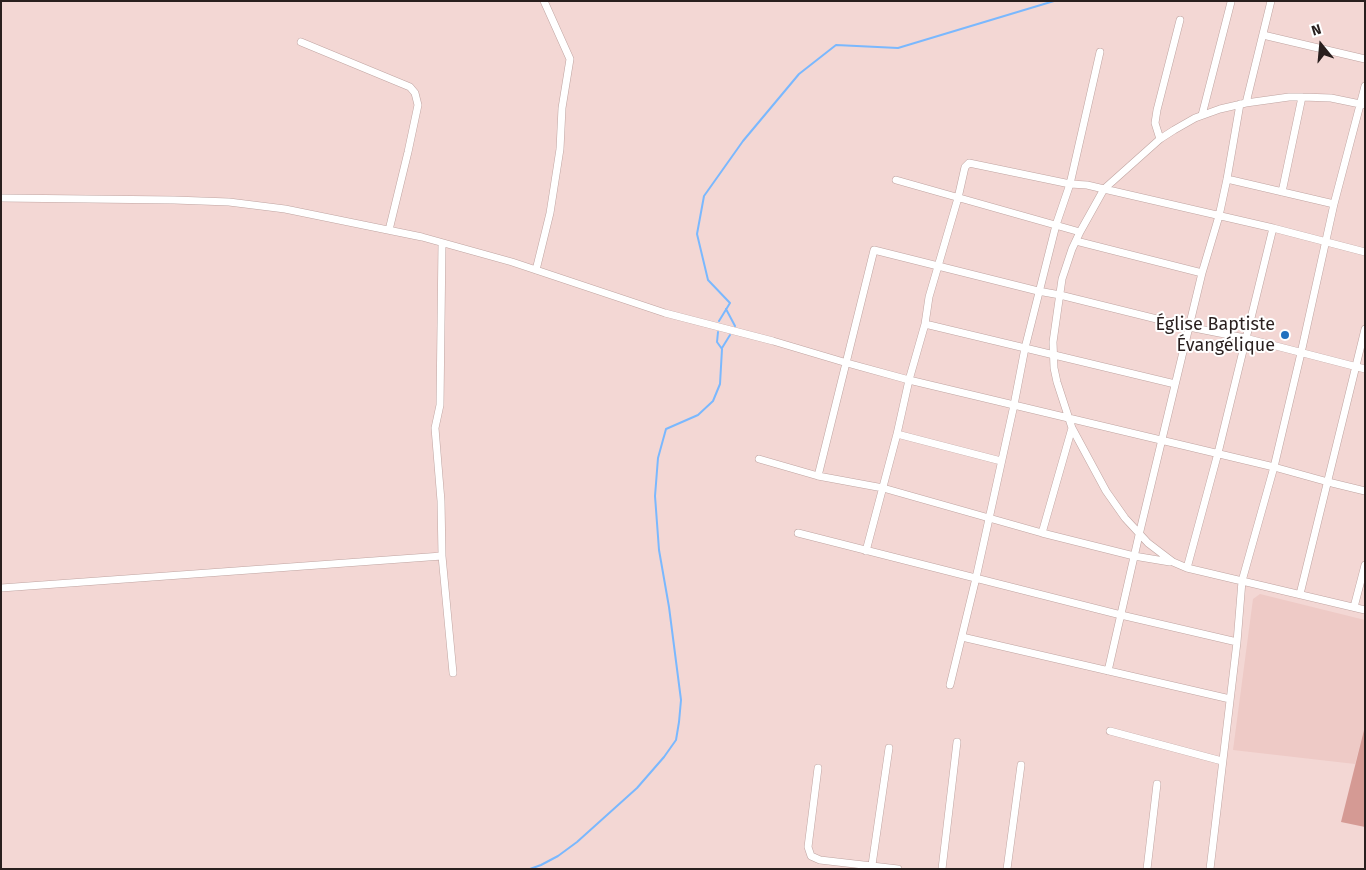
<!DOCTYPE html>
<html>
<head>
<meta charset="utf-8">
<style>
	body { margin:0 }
	#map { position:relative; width:1366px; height:870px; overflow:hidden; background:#f3d7d4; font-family:"Fira Sans",sans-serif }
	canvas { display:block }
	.frame { position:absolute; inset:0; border:2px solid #291f1e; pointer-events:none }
	.north { position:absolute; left:1296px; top:20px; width:50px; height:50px; -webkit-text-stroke:4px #fff; paint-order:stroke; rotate:343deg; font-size:14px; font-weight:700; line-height:20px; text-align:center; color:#291f1e }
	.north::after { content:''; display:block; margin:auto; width:18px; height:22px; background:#291f1e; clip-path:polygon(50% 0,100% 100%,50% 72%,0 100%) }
</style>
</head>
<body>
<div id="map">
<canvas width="1366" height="870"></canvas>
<div class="frame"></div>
<div class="north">N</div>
</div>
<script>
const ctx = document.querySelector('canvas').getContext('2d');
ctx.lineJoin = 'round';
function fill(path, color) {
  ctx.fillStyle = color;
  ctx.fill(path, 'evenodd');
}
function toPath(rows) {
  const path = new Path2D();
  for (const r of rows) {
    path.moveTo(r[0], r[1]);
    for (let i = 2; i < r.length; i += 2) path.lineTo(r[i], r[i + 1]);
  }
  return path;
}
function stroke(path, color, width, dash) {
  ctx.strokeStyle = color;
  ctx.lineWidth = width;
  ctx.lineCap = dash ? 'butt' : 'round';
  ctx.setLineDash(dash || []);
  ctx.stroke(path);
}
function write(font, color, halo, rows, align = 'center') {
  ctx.font = font + ' "Fira Sans",sans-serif';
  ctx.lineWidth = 4;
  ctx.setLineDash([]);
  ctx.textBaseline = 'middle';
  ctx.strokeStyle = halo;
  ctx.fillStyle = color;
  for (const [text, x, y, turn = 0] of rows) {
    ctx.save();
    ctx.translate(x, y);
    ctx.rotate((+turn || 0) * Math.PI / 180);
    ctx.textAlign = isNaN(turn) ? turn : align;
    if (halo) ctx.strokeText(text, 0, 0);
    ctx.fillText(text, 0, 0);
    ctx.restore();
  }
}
fill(toPath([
	[1260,594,1365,620,1365,726,1355,764,1233,750,1253,599]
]), '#eecac6');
fill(toPath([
	[1365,726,1365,827,1341,822]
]), '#d59a94');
stroke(toPath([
	[726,309,735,326],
	[719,321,730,303,708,280,697,234,704,196,743,141,799,74,836,45,898,48,1054,1],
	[722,348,730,335],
	[530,869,541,865,558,856,577,842,637,788,664,757,676,740,679,722,681,700,669,607,659,550,655,496,658,458,666,429,698,415,713,401,720,384,722,349,717,342,718,332]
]), '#7ab8fe', 2);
const minor = toPath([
	[1263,35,1365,59],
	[301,42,410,87,415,93,418,105,408,152,389,230],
	[1246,103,1271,1],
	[1365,105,1331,98,1302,97,1289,97,1246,103,1220,109,1195,118,1174,130,1160,139,1104,189,1080,232,1072,249,1062,279,1053,342,1054,368,1057,382,1072,428,1106,491,1125,518,1148,543,1173,562,1187,568,1365,610],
	[1202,115,1231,2],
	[1160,139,1155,123,1157,110,1180,20],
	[1227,179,1334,204],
	[896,180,1080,232],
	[1282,192,1302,97],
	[1,198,174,200,229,202,285,209,422,237,512,262,665,313,773,341,847,363,909,380,1274,467,1328,482,1365,491],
	[1076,241,1202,273],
	[442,243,440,405,435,428,441,501,442,556,453,673],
	[536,270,550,213,560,149,562,108,570,59,544,1],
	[925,324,1175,384],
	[897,434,1001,461],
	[759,459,818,476,883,488,1042,533,1134,556,1170,562],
	[818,476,874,250,1038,291,1060,295,1189,327,1245,338,1365,369],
	[798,533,1121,615,1237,642],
	[1042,533,1072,428],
	[866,551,897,434,909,380,925,324,929,297,958,198,965,167,969,163,1070,184,1087,185,1104,189,1273,228,1365,252],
	[1187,568,1218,453,1273,228],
	[1,588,442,556],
	[1300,594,1365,329],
	[1354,607,1365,565],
	[962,637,1230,699],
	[1108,671,1139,535,1189,327,1202,273,1219,216,1227,179,1240,104],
	[950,685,976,578,1014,405,1025,348,1056,225,1070,184,1100,52],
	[1110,731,1222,761],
	[818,768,808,847,811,856,820,860,898,869],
	[872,865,889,748],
	[942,869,957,742],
	[1007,869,1021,765],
	[1147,869,1157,784],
	[1210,869,1237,642,1242,581,1274,467,1301,353,1334,204,1365,86]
]);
stroke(minor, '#bfa4a1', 8);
stroke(minor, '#fff', 7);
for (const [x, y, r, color] of [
	[1285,335,5,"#2170bf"]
]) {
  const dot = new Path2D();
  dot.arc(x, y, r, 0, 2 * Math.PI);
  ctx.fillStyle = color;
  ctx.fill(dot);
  stroke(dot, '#fff', 2);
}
write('18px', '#291f1e', '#fff', [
	["Église Baptiste",1275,325],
	["Évangélique",1275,346]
], 'right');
</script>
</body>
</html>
